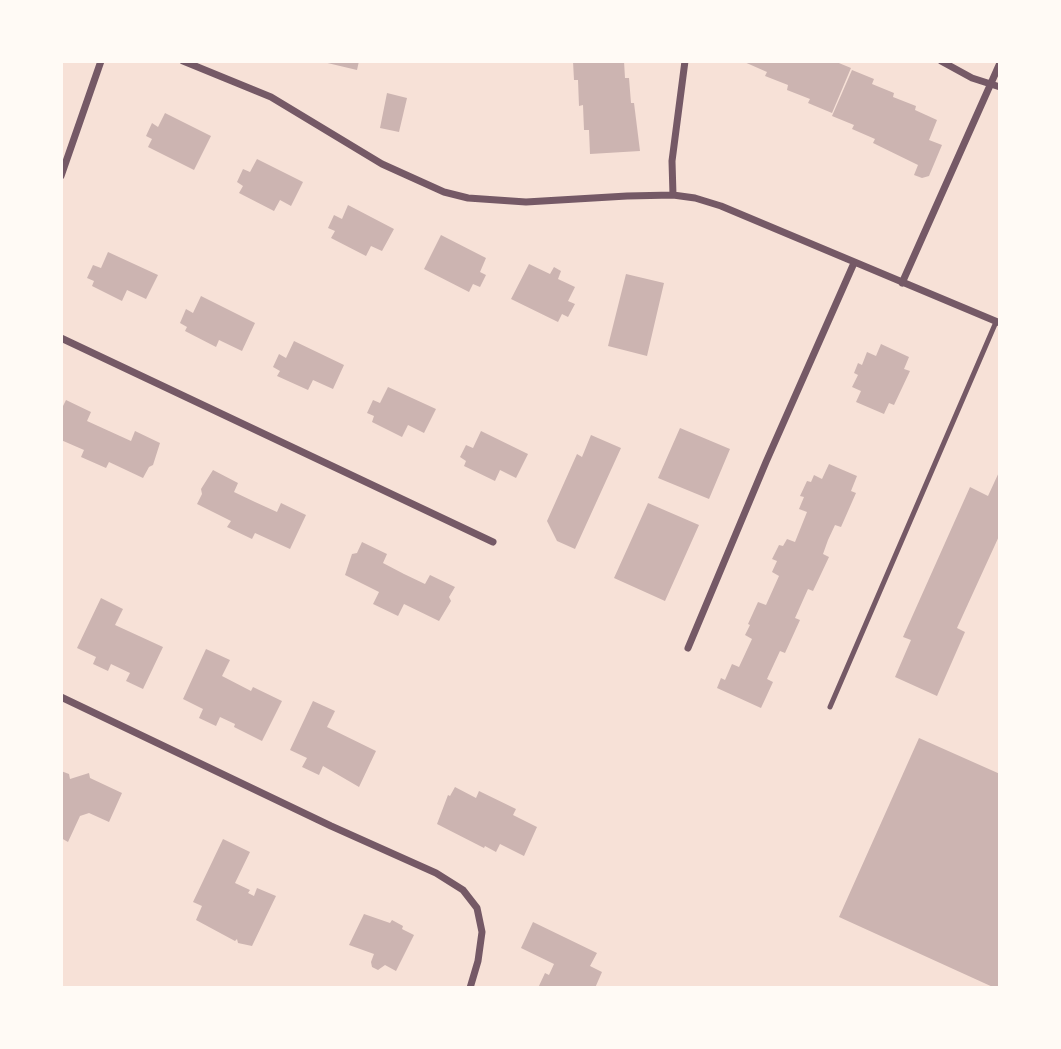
<!DOCTYPE html>
<html>
<head>
<meta charset="utf-8">
<style>
	body { margin:0 }
	#map { position:relative; width:1061px; height:1049px; overflow:hidden; background:#f7e1d7; font-family:Helvetica,sans-serif }
	canvas { display:block }
	.frame { position:absolute; inset:0; border:63px solid #fffaf5; pointer-events:none }
</style>
</head>
<body>
<div id="map">
<canvas width="1061" height="1049"></canvas>
<div class="frame"></div>
</div>
<script>
const ctx = document.querySelector('canvas').getContext('2d');
ctx.lineJoin = 'round';
function fill(path, color) {
  ctx.fillStyle = color;
  ctx.fill(path, 'evenodd');
}
function toPath(rows) {
  const path = new Path2D();
  for (const r of rows) {
    path.moveTo(r[0], r[1]);
    for (let i = 2; i < r.length; i += 2) path.lineTo(r[i], r[i + 1]);
  }
  return path;
}
function stroke(path, color, width, dash) {
  ctx.strokeStyle = color;
  ctx.lineWidth = width;
  ctx.lineCap = dash ? 'butt' : 'round';
  ctx.setLineDash(dash || []);
  ctx.stroke(path);
}
fill(toPath([
	[319,61,359,61,357,70],
	[573,61,624,61,625,78,629,78,631,103,634,103,640,151,590,154,589,130,584,130,583,105,579,106,578,80,574,80],
	[742,61,834,61,851,68,832,113,808,103,810,99,787,90,788,85,765,76,767,72],
	[852,70,874,79,872,84,894,93,893,97,916,106,915,110,937,120,929,140,942,145,929,176,922,178,914,175,918,165,873,143,875,139,852,129,854,125,832,116],
	[387,93,407,98,399,132,380,128],
	[165,113,211,136,194,170,148,147,152,139,146,136,152,123,158,127],
	[257,159,303,182,291,206,280,200,274,211,239,193,243,186,237,182,243,169,250,172],
	[348,205,394,229,382,251,371,246,366,256,331,238,335,231,328,228,334,215,342,219],
	[441,235,486,258,480,272,486,275,480,287,473,284,469,292,424,269],
	[108,252,158,275,146,299,127,290,122,301,92,286,94,281,87,278,93,265,101,268],
	[529,264,550,274,554,267,561,271,558,279,575,287,568,301,575,304,568,317,562,314,558,322,511,299],
	[626,274,664,283,647,356,608,346],
	[201,296,255,323,242,351,219,340,216,347,185,331,187,327,180,323,186,309,193,313],
	[294,341,344,365,333,389,313,380,308,390,277,376,280,371,273,367,279,354,286,358],
	[881,344,909,357,904,369,910,371,894,405,889,403,884,414,856,402,861,391,852,387,858,375,854,373,858,363,862,365,867,352,876,356],
	[388,387,436,409,424,433,408,425,402,437,372,422,374,416,367,413,373,400,380,403],
	[66,400,91,412,87,421,131,441,135,431,160,443,153,465,149,467,143,478,109,462,106,468,81,457,84,450,61,440,61,410],
	[680,428,730,449,709,499,658,478],
	[481,431,528,454,516,478,500,470,495,481,464,466,466,461,460,457,466,445,473,448],
	[591,435,621,448,575,549,557,541,547,521,577,454,582,457],
	[829,464,857,476,851,491,856,493,841,527,835,525,828,540,823,554,829,557,813,591,808,589,795,618,800,620,785,653,780,651,767,679,773,682,761,708,717,688,721,678,725,680,732,664,739,667,752,639,745,635,750,625,748,624,758,602,766,605,779,576,772,572,777,561,772,559,779,545,783,546,787,539,795,542,807,512,799,509,804,497,800,496,807,481,811,482,814,475,822,479],
	[213,470,238,483,234,492,255,502,277,512,281,503,306,515,290,549,255,533,252,539,227,527,231,521,197,504,202,494,201,489],
	[1000,470,1000,534,957,628,965,632,937,696,895,677,911,640,903,637,970,487,988,496],
	[648,503,699,525,665,601,614,578],
	[362,542,387,554,383,563,404,574,425,584,430,575,455,587,449,597,451,601,439,621,404,604,398,616,373,604,379,592,345,575,352,554,357,553],
	[101,598,123,609,115,625,163,647,143,689,126,681,130,673,111,664,108,671,93,664,96,657,77,648],
	[206,649,230,660,222,676,251,691,253,687,282,701,262,741,234,727,235,724,220,717,216,726,199,718,203,709,183,699],
	[313,701,335,711,327,727,376,751,359,787,323,766,319,775,302,767,307,758,290,750],
	[919,738,1000,774,1000,988,995,988,839,917],
	[61,771,69,774,70,779,89,773,90,778,122,793,109,822,89,813,80,816,68,842,61,838],
	[455,787,476,798,479,791,516,809,513,815,537,827,524,856,500,844,496,852,485,846,484,848,437,824,448,795,450,796],
	[223,839,250,852,235,883,250,890,248,893,254,896,257,888,276,896,252,946,238,943,237,939,235,941,196,920,202,906,193,902],
	[364,914,390,923,392,920,403,926,402,929,414,935,396,971,385,965,378,970,372,967,371,962,374,954,349,945],
	[533,922,597,953,590,966,602,972,595,988,538,988,545,973,549,975,554,964,521,948]
]), '#ccb4b1');
stroke(toPath([
	[830,707,996,322]
]), '#755966', 5);
stroke(toPath([
	[183,61,271,97,382,164,444,192,468,198,526,202,627,196,673,195,695,198,721,206,1000,323],
	[941,61,972,78,1000,87],
	[61,176,101,61],
	[673,195,672,161,685,61],
	[902,283,1000,63],
	[61,338,493,542],
	[688,648,766,462,854,263],
	[61,697,331,826,436,873,463,890,477,908,482,932,478,961,470,988]
]), '#755966', 7);
</script>
</body>
</html>
